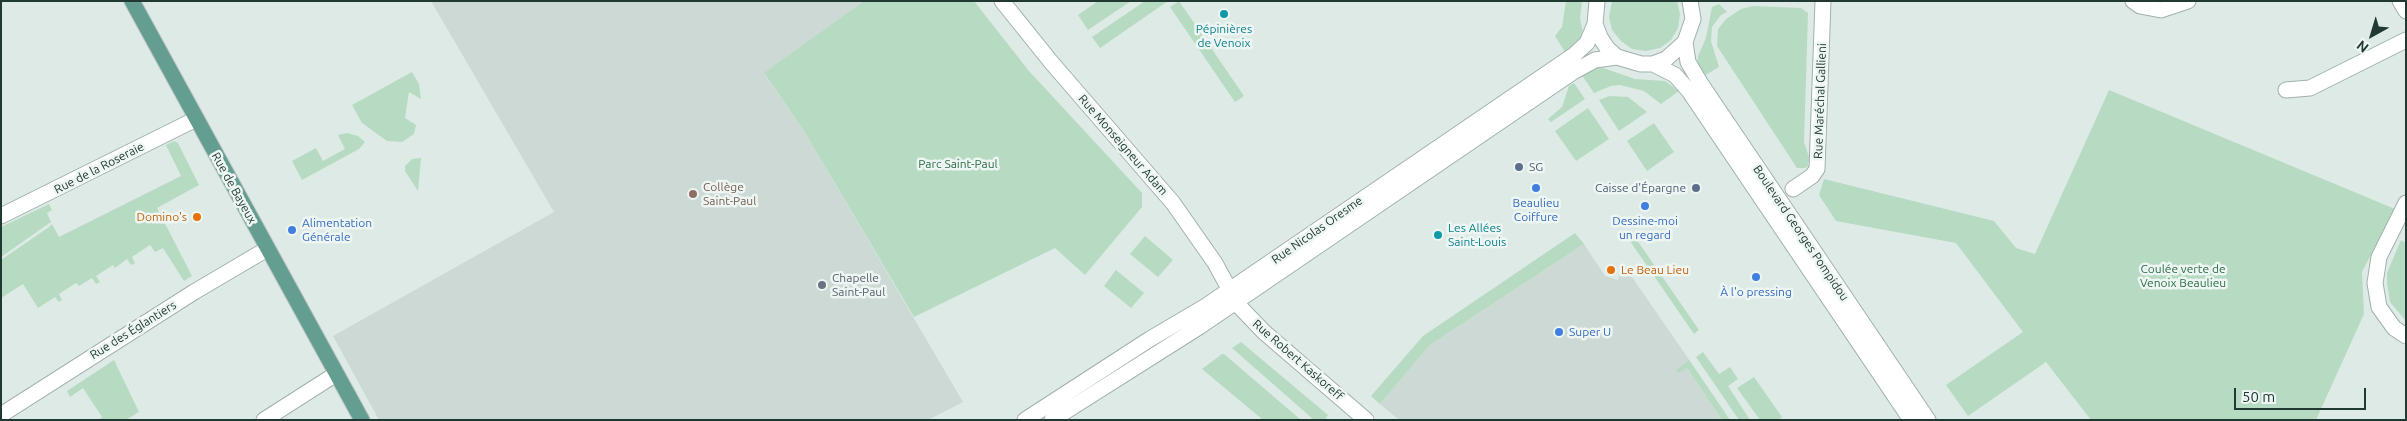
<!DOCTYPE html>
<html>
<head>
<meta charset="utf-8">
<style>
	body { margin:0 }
	#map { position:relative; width:2407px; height:421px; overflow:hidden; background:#deeae5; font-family:Ubuntu,sans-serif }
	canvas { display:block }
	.frame { position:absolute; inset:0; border:2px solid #203933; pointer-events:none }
	.north { position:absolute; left:2347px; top:10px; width:50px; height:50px; -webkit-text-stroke:4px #eef6f3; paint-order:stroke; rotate:219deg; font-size:14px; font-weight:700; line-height:20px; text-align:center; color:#203933 }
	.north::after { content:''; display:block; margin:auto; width:18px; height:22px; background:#203933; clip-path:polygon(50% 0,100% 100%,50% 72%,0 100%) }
	.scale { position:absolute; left:2234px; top:388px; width:132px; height:22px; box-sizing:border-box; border:2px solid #203933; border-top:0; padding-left:6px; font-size:15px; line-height:18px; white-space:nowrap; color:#203933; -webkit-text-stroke:4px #eef6f3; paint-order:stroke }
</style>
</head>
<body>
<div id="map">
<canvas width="2407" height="421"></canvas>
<div class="frame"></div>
<div class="north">N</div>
<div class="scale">50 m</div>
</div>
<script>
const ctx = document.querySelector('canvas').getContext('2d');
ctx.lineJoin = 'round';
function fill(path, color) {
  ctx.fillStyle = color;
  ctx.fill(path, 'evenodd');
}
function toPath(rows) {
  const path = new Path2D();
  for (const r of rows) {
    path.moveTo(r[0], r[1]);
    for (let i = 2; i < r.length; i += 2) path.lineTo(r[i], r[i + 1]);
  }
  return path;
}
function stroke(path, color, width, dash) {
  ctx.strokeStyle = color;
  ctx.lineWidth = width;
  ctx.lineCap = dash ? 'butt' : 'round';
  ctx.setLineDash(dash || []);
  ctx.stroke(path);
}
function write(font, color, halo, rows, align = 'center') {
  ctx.font = font + ' Ubuntu,sans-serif';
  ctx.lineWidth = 5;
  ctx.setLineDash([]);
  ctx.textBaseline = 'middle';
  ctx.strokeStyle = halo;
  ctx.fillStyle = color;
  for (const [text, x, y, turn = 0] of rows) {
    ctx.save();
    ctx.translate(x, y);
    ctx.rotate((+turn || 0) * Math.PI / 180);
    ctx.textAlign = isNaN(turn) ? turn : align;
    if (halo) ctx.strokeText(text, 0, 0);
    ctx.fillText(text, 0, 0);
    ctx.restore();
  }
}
fill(toPath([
	[431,1,864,1,764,74,804,131,963,402,928,420,379,420,333,336,554,212],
	[1584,244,1605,276,1618,280,1623,264,1692,364,1687,368,1722,420,1399,420,1380,404,1430,345]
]), '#cdd9d4');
fill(toPath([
	[864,1,974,1,1029,71,1142,193,1142,207,1085,275,1055,248,914,317,804,131,764,73],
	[1098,1,1131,1,1088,30,1078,15],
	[1145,1,1168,1,1100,48,1092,37],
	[1179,1,1244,96,1235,102,1170,7],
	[1566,1,1582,1,1580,18,1583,34,1581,41,1567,55,1555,36,1562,27],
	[1612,1,1677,1,1680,14,1678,28,1671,40,1660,48,1646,51,1632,49,1621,41,1612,30,1609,17],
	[1719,4,1727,12,1721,15,1712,27,1711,41,1719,67,1704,76,1697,65,1698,56,1706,38,1712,7],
	[1753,6,1801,8,1808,13,1804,142,1809,157,1808,166,1805,168,1797,168,1717,46,1718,29,1726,19,1741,9],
	[1593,67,1603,68,1635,79,1665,81,1679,91,1661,104,1644,91,1620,85,1611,86,1594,93,1581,74],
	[412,72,419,84,421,99,409,92,405,118,416,125,414,134,402,142,387,141,362,123,352,105],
	[1574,83,1585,99,1551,122,1548,119,1562,107,1569,86],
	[2109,90,2395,209,2362,272,2364,314,2316,420,2091,420,2046,362,1968,416,1946,385,2023,332,1956,243,1836,221,1819,195,1824,179,1994,221,2016,248,2035,254],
	[1609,96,1628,97,1647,112,1619,131,1599,100],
	[1588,108,1609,139,1576,161,1555,131],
	[1654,123,1674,152,1647,171,1627,141],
	[347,133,358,136,365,142,359,149,302,180,292,161,316,148,323,161,345,149,338,135],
	[174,141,178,143,199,185,157,208,192,276,184,281,163,248,155,252,150,245,132,257,135,263,131,265,127,259,115,268,113,265,96,276,100,282,96,284,92,278,79,286,76,283,59,294,62,300,59,302,55,297,38,308,23,284,1,298,1,260,49,227,52,224,59,237,181,176,166,145],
	[421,158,418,191,405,171,405,166,412,159],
	[49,204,52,210,47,213,51,222,1,257,1,227],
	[1575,233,1584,244,1430,345,1380,404,1371,396,1423,336],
	[1632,233,1699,330,1694,334,1630,241],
	[1145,236,1173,260,1158,277,1130,254],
	[2401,240,2406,243,2406,321,2390,302,2387,283,2387,273],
	[1116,270,1144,293,1131,308,1104,286],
	[1241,342,1328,415,1325,420,1314,420,1232,348],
	[1703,352,1719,374,1730,367,1738,379,1728,386,1750,420,1739,420,1696,357],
	[1222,354,1224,354,1301,420,1263,420,1202,369],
	[114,360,139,412,126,420,99,420,102,417,83,388,70,397,67,391],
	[1689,360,1692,364,1730,420,1722,420,1687,368,1678,373,1676,370],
	[1754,377,1782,417,1779,420,1760,420,1737,388]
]), '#b7dbc2');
const minor = toPath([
	[1002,1,1051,62,1173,203,1215,263,1238,305,1264,332,1366,420],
	[1597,1,1595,24,1600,37,1607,48,1617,57,1641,64,1653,64,1666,59,1685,42,1693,19,1690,1],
	[2133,1,2140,6,2161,10,2188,1],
	[2400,1,2406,11],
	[1685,42,1688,62,1701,84,1928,420],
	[1653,64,1675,75,1689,91,1911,420],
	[2286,90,2310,88,2406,40],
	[1793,189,1812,176,1817,169,1823,1],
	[2406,203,2379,257,2375,283,2379,307,2394,328,2406,336],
	[1,216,196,119],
	[1,415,194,292,267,249],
	[264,420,336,374],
	[1025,420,1150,339,1206,306,1574,55,1587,43,1595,24],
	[1052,420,1199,327,1573,72,1595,60,1617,57]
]);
const major = toPath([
	[132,1,362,420]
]);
stroke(minor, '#a1b1ac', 17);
stroke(major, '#bcc4c2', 17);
stroke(minor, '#fff', 15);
stroke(major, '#649e90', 15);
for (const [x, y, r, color] of [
	[1224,14,5,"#0f9aa8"],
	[1519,167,5,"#5c6f8a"],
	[1536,188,5,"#3f7fe0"],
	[1696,188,5,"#5c6f8a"],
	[693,194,5,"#8d6e63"],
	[1645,206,5,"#3f7fe0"],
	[197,217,5,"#e8710a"],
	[292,230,5,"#3f7fe0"],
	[1438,235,5,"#0f9aa8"],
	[1611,270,5,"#e8710a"],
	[1756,277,5,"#3f7fe0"],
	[822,285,5,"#6b7280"],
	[1559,332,5,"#3f7fe0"]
]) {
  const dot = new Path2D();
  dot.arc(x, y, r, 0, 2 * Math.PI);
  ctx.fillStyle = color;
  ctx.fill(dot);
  stroke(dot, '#eef6f3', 2);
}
write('12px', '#0d838f', '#eef6f3', [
	["Pépinières",1224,29],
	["de Venoix",1224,43],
	["Les Allées",1448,228,"left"],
	["Saint-Louis",1448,242,"left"]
]);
write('12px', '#203933', '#eef6f3', [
	["Rue Maréchal Gallieni",1820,101,-88],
	["Rue Monseigneur Adam",1123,145,49],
	["Rue de la Roseraie",99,168,-27],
	["Rue de Bayeux",234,188,61],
	["Rue Nicolas Oresme",1317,230,-35],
	["Boulevard Georges Pompidou",1801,233,56],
	["Rue des Églantiers",133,330,-32],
	["Rue Robert Kaskoreff",1298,360,41]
]);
write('12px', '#2c6e47', '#eef6f3', [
	["Parc Saint-Paul",958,164],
	["Coulée verte de",2183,269],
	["Venoix Beaulieu",2183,283]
]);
write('12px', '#4e5e75', '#eef6f3', [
	["SG",1529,167],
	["Caisse d'Épargne",1686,188,"right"]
], 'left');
write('12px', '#785e54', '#eef6f3', [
	["Collège",703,187],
	["Saint-Paul",703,201]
], 'left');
write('12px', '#366cbe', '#eef6f3', [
	["Beaulieu",1536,203],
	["Coiffure",1536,217],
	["Dessine-moi",1645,221],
	["un regard",1645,235],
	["Alimentation",302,223,"left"],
	["Générale",302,237,"left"],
	["À l'o pressing",1756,292],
	["Super U",1569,332,"left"]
]);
write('12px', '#c56008', '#eef6f3', [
	["Domino's",187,217],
	["Le Beau Lieu",1621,270,"left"]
], 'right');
write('12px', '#5b616d', '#eef6f3', [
	["Chapelle",832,278],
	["Saint-Paul",832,292]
], 'left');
</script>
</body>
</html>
